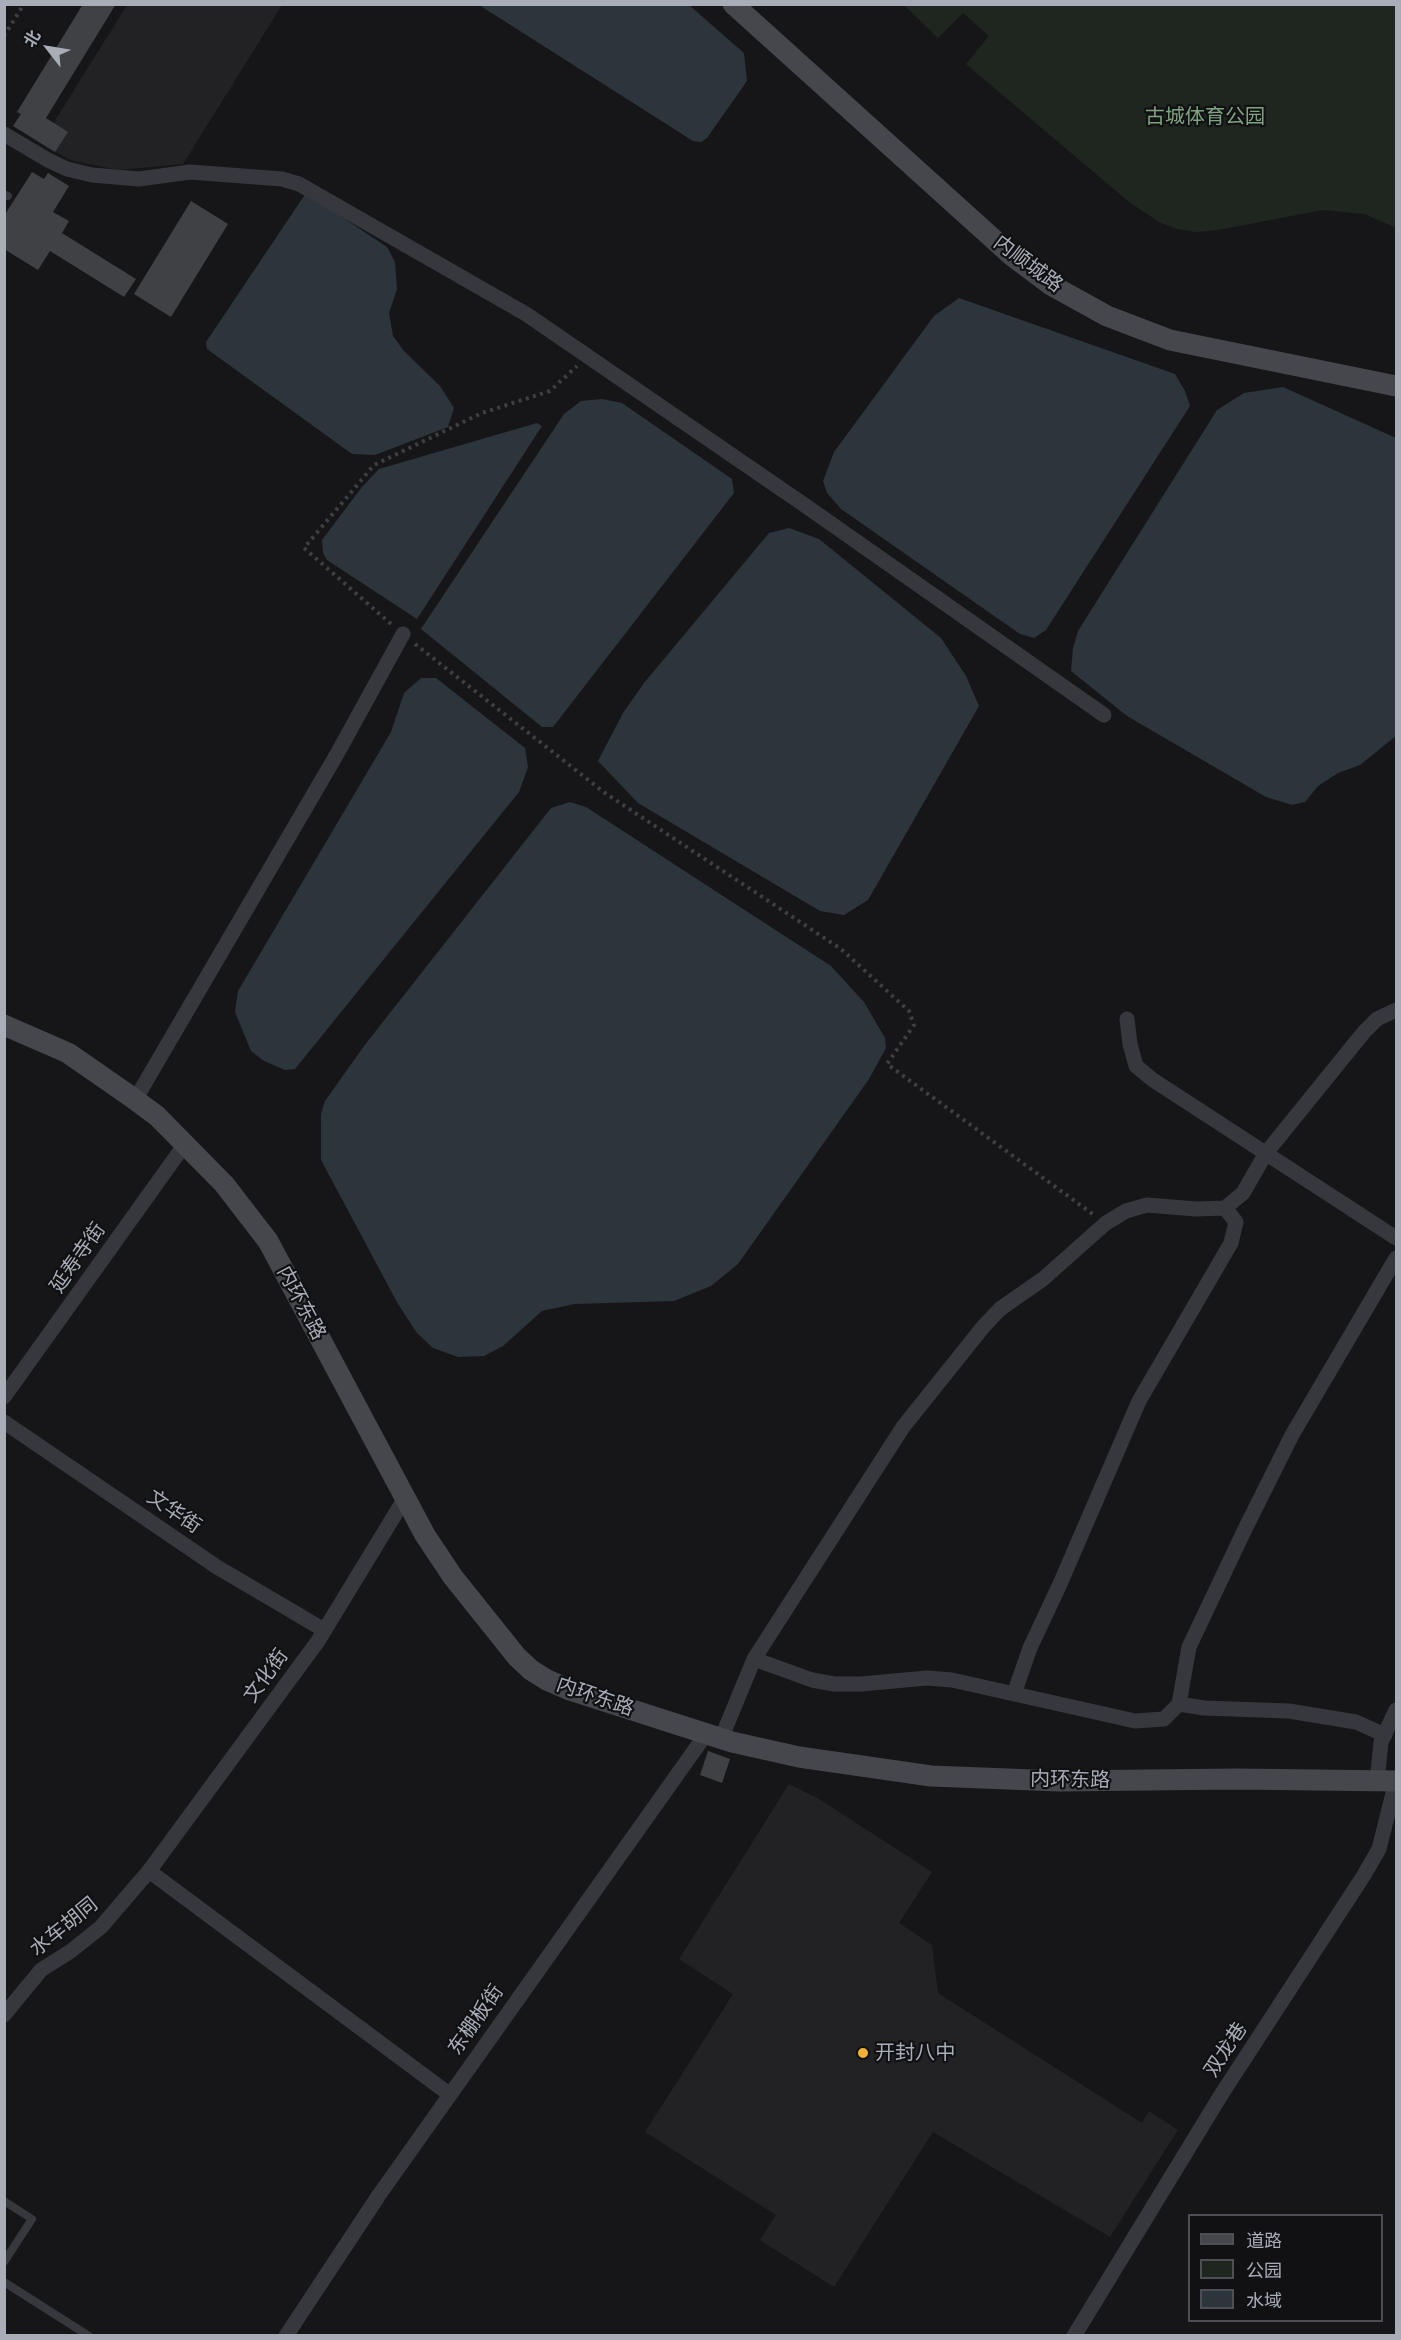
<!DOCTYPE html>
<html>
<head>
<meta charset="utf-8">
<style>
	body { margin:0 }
	#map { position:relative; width:1401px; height:2340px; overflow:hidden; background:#161618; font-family:Cabin,"Noto Sans SC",sans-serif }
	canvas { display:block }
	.frame { position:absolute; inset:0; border:6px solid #a8adb8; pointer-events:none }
	.legend { position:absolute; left:1188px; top:2214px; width:195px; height:108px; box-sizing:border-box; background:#111113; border:2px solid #4d4f55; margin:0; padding:8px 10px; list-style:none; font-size:18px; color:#a8adb8 }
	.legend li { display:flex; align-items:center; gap:12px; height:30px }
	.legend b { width:30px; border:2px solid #4d4f55 }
	.north { position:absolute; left:18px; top:18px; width:60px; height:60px; -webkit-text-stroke:4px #111113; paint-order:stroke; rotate:301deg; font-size:16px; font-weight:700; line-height:24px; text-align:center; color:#a8adb8 }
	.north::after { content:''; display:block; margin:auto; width:21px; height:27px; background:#a8adb8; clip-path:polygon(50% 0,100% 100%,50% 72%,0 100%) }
</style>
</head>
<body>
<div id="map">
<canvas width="1401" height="2340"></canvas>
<div class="frame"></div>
<ul class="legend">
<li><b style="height:8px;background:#45474d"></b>道路</li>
<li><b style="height:16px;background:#1e261f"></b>公园</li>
<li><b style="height:16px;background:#2c353c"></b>水域</li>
</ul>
<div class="north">北</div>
</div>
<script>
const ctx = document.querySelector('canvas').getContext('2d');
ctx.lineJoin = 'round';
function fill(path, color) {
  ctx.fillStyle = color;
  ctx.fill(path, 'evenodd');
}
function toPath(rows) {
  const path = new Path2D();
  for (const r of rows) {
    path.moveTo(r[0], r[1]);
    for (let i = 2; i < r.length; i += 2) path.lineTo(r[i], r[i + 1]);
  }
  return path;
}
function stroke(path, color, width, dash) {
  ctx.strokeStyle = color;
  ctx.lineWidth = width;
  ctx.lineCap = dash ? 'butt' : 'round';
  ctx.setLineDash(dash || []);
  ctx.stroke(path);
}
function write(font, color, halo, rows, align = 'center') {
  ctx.font = font + ' Cabin,"Noto Sans SC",sans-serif';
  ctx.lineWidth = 4.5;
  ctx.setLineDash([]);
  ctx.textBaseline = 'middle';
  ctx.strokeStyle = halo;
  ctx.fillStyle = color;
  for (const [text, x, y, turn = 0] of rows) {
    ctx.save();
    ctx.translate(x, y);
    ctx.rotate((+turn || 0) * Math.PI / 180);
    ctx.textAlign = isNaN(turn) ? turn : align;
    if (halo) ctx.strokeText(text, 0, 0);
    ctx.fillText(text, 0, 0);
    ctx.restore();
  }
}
fill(toPath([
	[127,5,282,5,183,164,118,170,70,160,41,143],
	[789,1784,819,1799,932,1872,899,1923,932,1945,938,1993,1142,2123,1149,2111,1178,2130,1110,2237,933,2132,834,2287,760,2240,776,2215,645,2132,733,1994,679,1959]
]), '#222225');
fill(toPath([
	[904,5,1396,5,1396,223,1394,227,1364,214,1323,210,1218,230,1196,232,1177,229,1159,222,1129,202,966,64,989,36,963,13,938,38]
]), '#1e261f');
fill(toPath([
	[479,5,689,5,744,53,747,81,707,138,701,142,693,141],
	[306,193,387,247,395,262,397,289,389,313,393,336,404,351,440,386,454,408,448,427,375,455,352,454,207,349,206,342],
	[959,298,1175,374,1185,391,1190,406,1046,630,1034,638,1020,634,841,509,827,493,823,481,834,452,934,316],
	[1283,387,1396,438,1396,736,1360,765,1338,773,1318,786,1305,802,1292,805,1266,797,1127,716,1071,671,1073,648,1078,631,1217,410,1244,393],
	[602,399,622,403,732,479,734,493,553,727,542,727,421,629,564,414,581,401],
	[537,423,542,426,417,619,327,560,323,553,322,540,362,487,379,469],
	[789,528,819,539,941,638,966,676,979,706,868,900,844,915,820,911,638,803,598,761,623,713,644,683,769,533],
	[421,678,436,678,525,748,528,767,519,792,295,1069,285,1070,264,1061,251,1051,235,1012,238,991,391,732,404,693],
	[570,802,586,807,831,966,864,1002,885,1038,886,1048,869,1079,738,1264,711,1286,674,1301,574,1304,542,1311,503,1346,484,1356,458,1357,433,1348,417,1333,398,1304,321,1160,321,1114,325,1101,364,1046,551,808]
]), '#2c353c');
fill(toPath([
	[83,4,116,4,46,118,68,132,55,152,13,126,21,114,17,112],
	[32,172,44,179,48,173,69,186,53,212,69,221,62,233,136,279,124,297,50,251,38,270,4,249,4,216],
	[191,201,228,224,171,317,134,294],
	[708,1751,730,1759,722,1783,700,1775]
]), '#404145');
stroke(toPath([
	[4,36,24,4],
	[391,624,304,548,374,465,482,413,550,391,577,366],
	[415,644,605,793,841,949,909,1011,914,1025,887,1064,1094,1215]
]), '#3d3f44', 4, [3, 4.5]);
stroke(toPath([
	[4,194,8,196],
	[4,2201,32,2219,4,2262],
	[4,2282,89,2336]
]), '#37383d', 8);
stroke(toPath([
	[4,134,48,160,67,169,92,175,139,179,190,172,282,179,299,184,526,314,803,504,1104,715],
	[1127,1019,1130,1044,1136,1066,1153,1080,1396,1238],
	[135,1100,337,754,403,634],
	[4,1397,185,1144],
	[4,1422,217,1567,324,1630],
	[754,1659,812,1680,834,1684,861,1684,927,1678,952,1680,1135,1721,1164,1719,1179,1704,1204,1708,1289,1711,1356,1722,1385,1735],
	[1014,1694,1030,1648,1060,1584,1139,1401,1231,1243,1236,1222,1225,1208],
	[1179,1704,1189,1647,1245,1529,1292,1435,1396,1258],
	[721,1739,754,1659,824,1550,903,1427,983,1327,1000,1309,1043,1279,1106,1223,1126,1211,1147,1205,1196,1209,1225,1208,1243,1193,1266,1153,1364,1032,1377,1019,1396,1010],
	[1377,1782,1381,1742,1396,1710],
	[149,1871,449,2094],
	[4,2015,41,1970,71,1951,101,1927,149,1871,318,1641,405,1498],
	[286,2336,379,2195,706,1734],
	[1074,2336,1221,2095,1364,1875,1379,1849,1396,1781]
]), '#37383d', 15);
stroke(toPath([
	[733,4,1011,255,1051,285,1107,316,1170,340,1396,386],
	[4,1025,68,1053,130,1096,157,1116,224,1184,268,1241,425,1535,453,1577,517,1657,531,1670,547,1680,570,1690,732,1742,799,1757,931,1776,1059,1781,1236,1779,1396,1781]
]), '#45474d', 21);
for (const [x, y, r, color] of [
	[863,2053,6,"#f2b134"]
]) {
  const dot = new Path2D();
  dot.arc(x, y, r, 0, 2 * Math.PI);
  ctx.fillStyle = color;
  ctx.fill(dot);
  stroke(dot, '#111113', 2);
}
write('20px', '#7fa381', '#111113', [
	["古城体育公园",1205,117]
]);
write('20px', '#a8adb8', '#111113', [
	["内顺城路",1028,264,37],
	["延寿寺街",78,1258,-55],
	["内环东路",301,1303,62],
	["文华街",174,1512,34],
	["文化街",266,1676,-54],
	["内环东路",595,1697,19],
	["内环东路",1070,1780,1],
	["水车胡同",64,1927,-39],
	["东棚板街",476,2020,-55],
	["双龙巷",1226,2050,-57]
]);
write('20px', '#a8adb8', '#111113', [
	["开封八中",875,2053]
], 'left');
</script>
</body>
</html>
